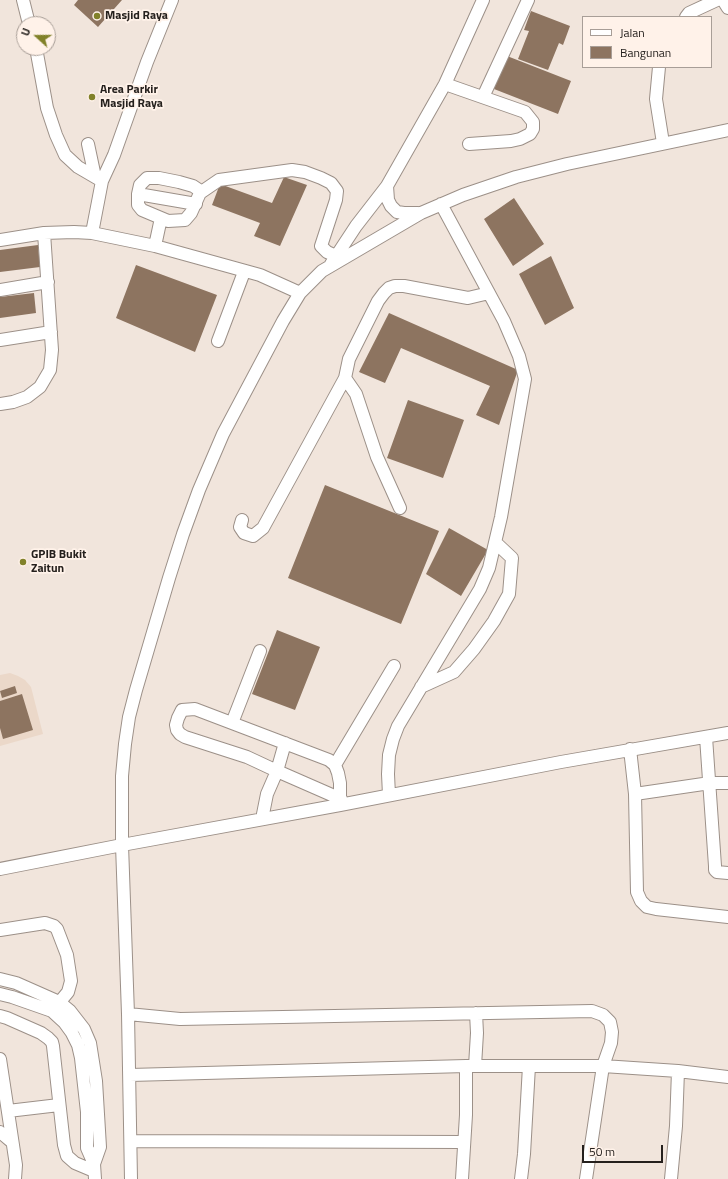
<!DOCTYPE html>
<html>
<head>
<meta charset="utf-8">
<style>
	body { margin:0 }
	#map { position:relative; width:728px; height:1179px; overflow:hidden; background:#f1e5dc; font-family:"Titillium Web",sans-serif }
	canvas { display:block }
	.legend { position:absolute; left:582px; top:16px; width:130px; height:52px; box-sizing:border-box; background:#fff2e9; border:1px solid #a89e97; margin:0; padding:5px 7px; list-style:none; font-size:12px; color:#25201d }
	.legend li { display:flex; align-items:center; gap:8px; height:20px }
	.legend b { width:20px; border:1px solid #a89e97 }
	.north { position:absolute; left:16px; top:16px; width:40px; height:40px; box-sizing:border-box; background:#fff2e9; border:1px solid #a89e97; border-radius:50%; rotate:291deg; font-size:11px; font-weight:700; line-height:16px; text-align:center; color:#25201d }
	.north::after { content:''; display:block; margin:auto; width:14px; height:18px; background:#818129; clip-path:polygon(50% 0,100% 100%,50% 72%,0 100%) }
	.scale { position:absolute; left:582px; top:1145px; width:81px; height:18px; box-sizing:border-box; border:2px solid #25201d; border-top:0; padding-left:5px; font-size:12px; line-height:14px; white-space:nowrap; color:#25201d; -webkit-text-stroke:3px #fff2e9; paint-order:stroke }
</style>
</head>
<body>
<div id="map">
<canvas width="728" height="1179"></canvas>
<ul class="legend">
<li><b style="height:5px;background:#fff"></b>Jalan</li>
<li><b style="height:11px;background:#8d7460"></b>Bangunan</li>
</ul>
<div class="north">U</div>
<div class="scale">50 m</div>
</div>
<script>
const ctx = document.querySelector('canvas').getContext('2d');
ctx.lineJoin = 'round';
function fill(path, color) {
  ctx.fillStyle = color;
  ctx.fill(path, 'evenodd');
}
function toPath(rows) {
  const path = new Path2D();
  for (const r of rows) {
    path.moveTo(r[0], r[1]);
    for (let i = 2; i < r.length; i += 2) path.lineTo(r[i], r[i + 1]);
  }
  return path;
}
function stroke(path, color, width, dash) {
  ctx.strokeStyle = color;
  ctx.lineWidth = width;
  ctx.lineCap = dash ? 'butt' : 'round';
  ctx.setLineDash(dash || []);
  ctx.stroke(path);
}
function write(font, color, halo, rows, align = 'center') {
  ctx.font = font + ' "Titillium Web",sans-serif';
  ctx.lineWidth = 3.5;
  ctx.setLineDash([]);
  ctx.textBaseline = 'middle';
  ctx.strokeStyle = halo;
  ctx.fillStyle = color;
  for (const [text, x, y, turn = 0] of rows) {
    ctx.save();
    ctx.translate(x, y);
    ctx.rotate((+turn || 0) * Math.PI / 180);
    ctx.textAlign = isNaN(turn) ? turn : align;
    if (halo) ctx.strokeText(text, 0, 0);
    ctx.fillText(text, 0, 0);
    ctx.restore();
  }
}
fill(toPath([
	[10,673,18,676,25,680,31,687,43,734,0,746,0,675]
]), '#ebd8c9');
fill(toPath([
	[78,0,122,0,98,27,74,5],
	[531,11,570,26,563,45,559,43,548,70,518,59,529,31,524,30],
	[507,56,571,81,558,114,494,89],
	[284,177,307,185,280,246,254,236,260,223,212,205,220,184,272,203],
	[514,198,544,244,513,266,484,219],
	[38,245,40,267,0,272,0,250],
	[551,256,574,308,545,325,519,274],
	[136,265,217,295,195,352,116,318],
	[34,293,36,313,0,318,0,297],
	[389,313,518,370,499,425,476,415,490,386,401,348,385,383,359,372],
	[408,400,464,420,443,478,387,458],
	[325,485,439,531,401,624,288,578],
	[449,528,488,550,461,596,426,574],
	[277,630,320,647,295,710,252,694],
	[15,686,17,693,2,698,0,691],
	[22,694,33,730,3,739,0,728,0,701]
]), '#8d7460');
const minor = toPath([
	[23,0,29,24],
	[723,0,728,8],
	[686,17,689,13,717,0],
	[36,48,47,108,56,135,65,155,78,167,102,181],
	[659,67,656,99,663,143],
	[445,84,525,112,533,122,533,129,530,134,520,139,511,141,469,144],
	[483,97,528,0],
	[88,144,95,177],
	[387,186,388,200,391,206,397,212,404,213,418,213],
	[138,194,196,204],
	[161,218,142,210,138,205,138,194,140,185,147,178,159,178,179,182,193,186,199,190,200,193],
	[92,233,102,181,114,155,147,62,172,0],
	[0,240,44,233,74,232,92,233,155,246,260,275,300,293],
	[155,246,161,218,168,221,185,220,191,213,200,193,219,180,292,170,305,172,321,178,331,183,337,191,336,200,321,246,327,252,336,256],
	[331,264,356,226,387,186,445,84,483,0],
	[0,290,48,282],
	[0,340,51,332],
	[218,341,244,272],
	[0,404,13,402,27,397,40,387,50,370,52,350,44,233],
	[400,508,377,457,356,394,345,378,349,359,378,301,384,293,389,288,395,286,404,286,468,298,489,293],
	[242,520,240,527,244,533,253,536,263,528,345,378],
	[421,687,454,672,474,649,494,621,509,594,512,558,496,543],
	[232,723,260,651],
	[706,737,715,866,715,870,717,872,728,873],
	[285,743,277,771,341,799],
	[630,749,635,794,637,892,641,901,647,907,656,909,728,917],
	[335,765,394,666],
	[635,794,710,783,728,783],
	[389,795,388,774,389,755,393,739,398,726,480,589,489,568,501,517,525,379,519,356,504,321,441,204],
	[262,819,267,794,277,771,247,757,185,737,180,734,177,730,176,725,178,718,182,710,195,709,329,760,335,765,338,773,340,783,340,805],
	[0,869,122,845,340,805,561,762,728,733],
	[0,930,45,923,54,926,57,929,67,955,71,981,68,992,54,1009],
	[0,979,16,983,59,1002,70,1011,84,1029,90,1043,96,1081,100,1147,94,1164],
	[0,994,12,997,52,1011,64,1022,72,1033,78,1045,81,1058,87,1112,87,1148,94,1164,95,1179],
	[128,1014,180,1019,592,1011,603,1015,610,1022,612,1032,611,1043,603,1066,586,1179],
	[0,1016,7,1018,41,1033,48,1038,52,1042,53,1046,64,1145,67,1156,75,1163,94,1171],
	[0,1059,16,1165,15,1179],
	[475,1066,477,1033,476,1013],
	[130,1075,466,1066,603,1066,678,1071,728,1077],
	[8,1111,59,1105],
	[0,1132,12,1142],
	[131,1141,464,1142],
	[131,1179,128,1014,122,845,122,776,125,744,129,717,136,690,169,578,183,534,199,490,223,434,283,321,300,293,322,271,421,213,463,195,516,177,567,164,728,130],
	[462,1179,466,1115,466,1066],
	[521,1179,524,1154,529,1066],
	[671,1179,676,1126,678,1071]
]);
stroke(minor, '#9c9088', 14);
stroke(minor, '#fff', 12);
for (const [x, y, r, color] of [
	[97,16,4,"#818129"],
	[92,97,4,"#818129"],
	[23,562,4,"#818129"]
]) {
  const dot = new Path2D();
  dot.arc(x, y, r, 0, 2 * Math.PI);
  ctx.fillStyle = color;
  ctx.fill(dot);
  stroke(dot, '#fff2e9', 1.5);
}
write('bold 12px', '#25201d', '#fff2e9', [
	["Masjid Raya",105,16],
	["Area Parkir",100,90],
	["Masjid Raya",100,104],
	["GPIB Bukit",31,555],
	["Zaitun",31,569]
], 'left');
</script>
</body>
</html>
